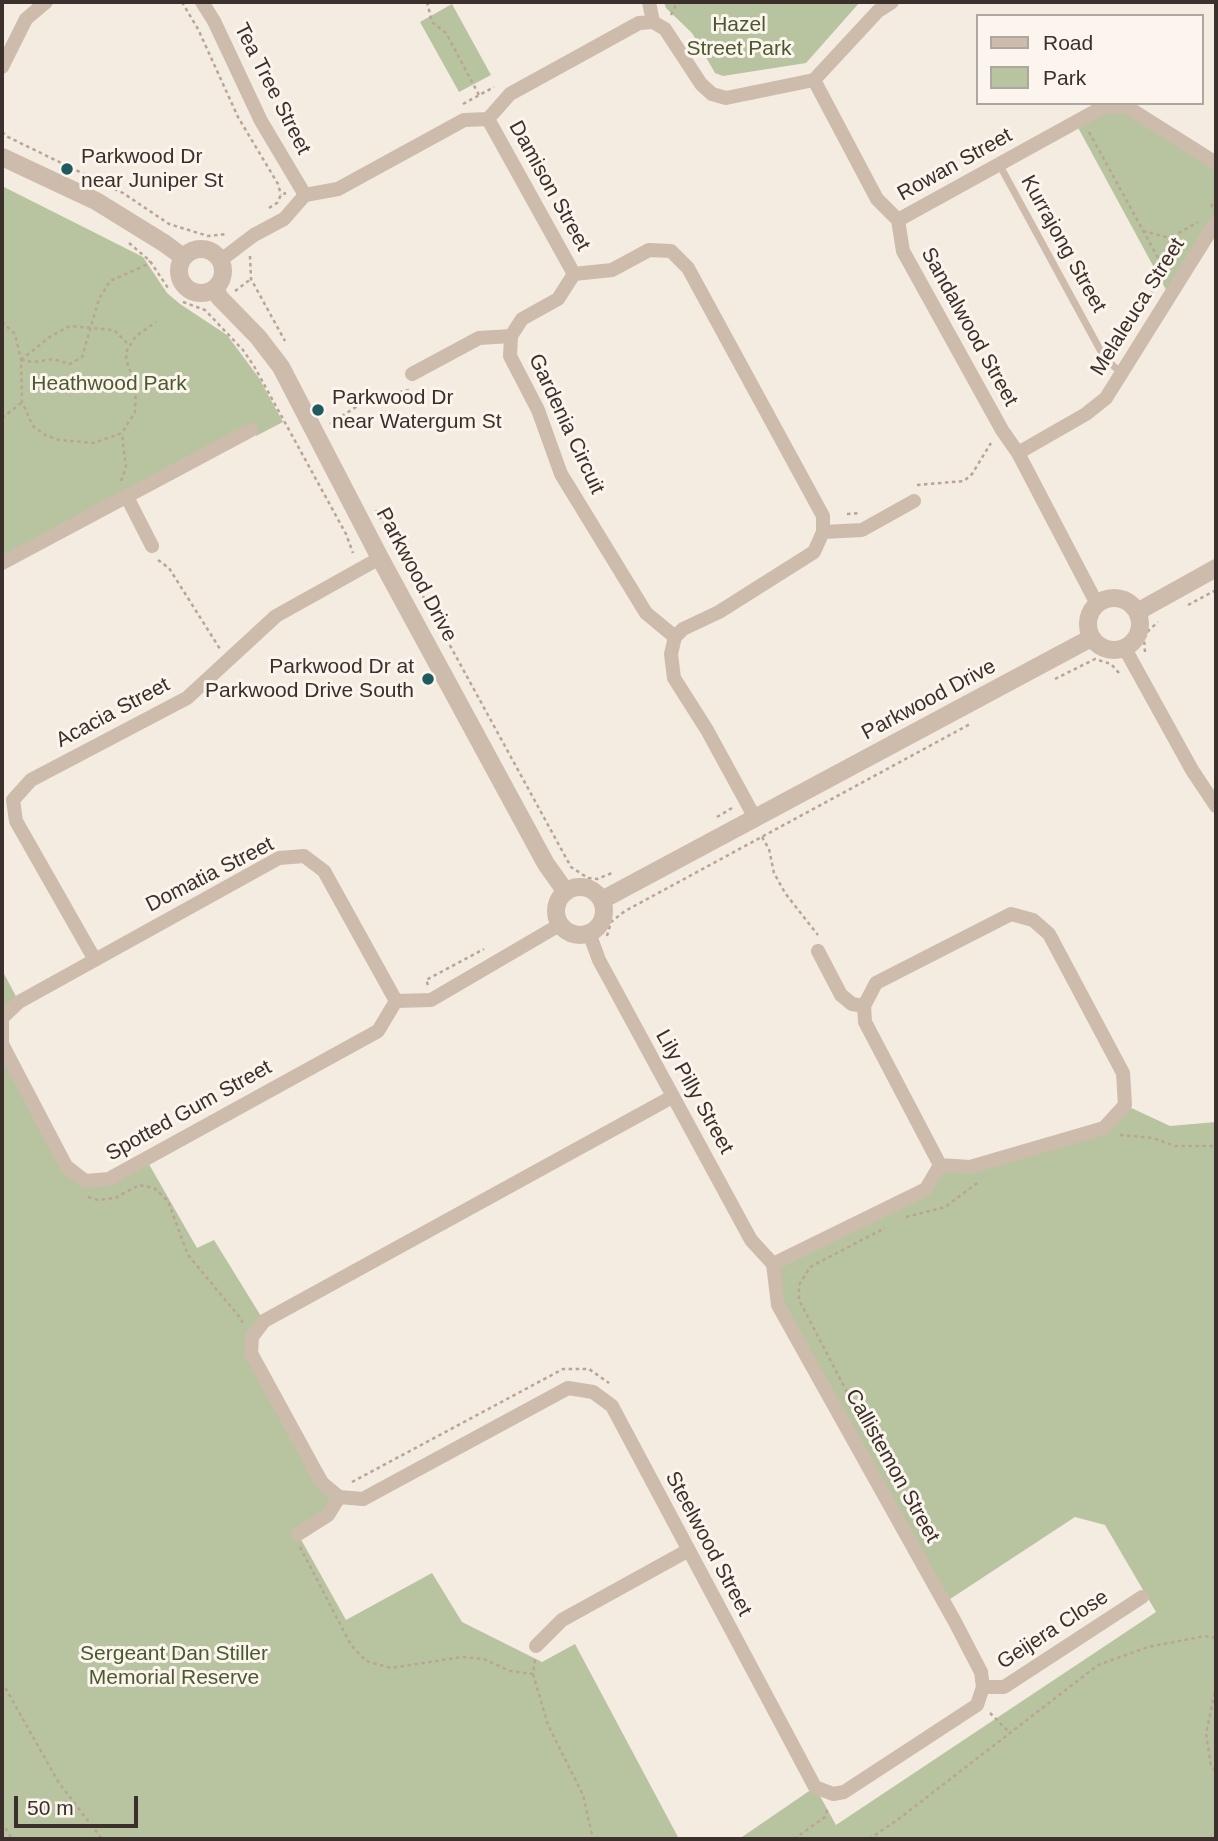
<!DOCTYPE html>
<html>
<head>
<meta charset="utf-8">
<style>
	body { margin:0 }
	#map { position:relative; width:1218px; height:1841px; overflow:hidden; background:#f4ebe1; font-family:Helvetica,sans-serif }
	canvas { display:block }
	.frame { position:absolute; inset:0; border:4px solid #3b302b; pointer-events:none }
	.legend { position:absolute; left:976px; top:14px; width:228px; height:91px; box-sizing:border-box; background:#fbf5ee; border:2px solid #aea6a0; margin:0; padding:9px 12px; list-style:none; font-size:21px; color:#3b302b }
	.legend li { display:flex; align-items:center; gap:14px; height:35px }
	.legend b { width:35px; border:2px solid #aea6a0 }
	.scale { position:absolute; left:14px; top:1796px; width:124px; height:32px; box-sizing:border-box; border:4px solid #3b302b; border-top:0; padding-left:9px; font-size:21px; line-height:24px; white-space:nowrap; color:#3b302b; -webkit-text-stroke:5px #fbf5ee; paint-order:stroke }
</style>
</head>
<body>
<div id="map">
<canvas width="1218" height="1841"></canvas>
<div class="frame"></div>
<ul class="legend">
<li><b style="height:9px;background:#cdbbac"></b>Road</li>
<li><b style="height:19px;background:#b8c4a0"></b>Park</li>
</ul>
<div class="scale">50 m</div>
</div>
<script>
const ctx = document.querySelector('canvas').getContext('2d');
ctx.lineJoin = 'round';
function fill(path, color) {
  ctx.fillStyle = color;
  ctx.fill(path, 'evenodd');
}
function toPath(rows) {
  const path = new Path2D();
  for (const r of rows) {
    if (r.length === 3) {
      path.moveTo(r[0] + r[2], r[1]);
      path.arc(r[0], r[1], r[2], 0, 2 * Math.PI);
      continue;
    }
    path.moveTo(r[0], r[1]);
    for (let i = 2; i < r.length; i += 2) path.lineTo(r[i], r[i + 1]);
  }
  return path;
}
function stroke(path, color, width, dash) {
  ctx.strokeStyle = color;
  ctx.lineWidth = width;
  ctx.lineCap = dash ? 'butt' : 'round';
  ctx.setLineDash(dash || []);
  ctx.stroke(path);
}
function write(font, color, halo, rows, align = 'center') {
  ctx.font = font + ' Helvetica,sans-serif';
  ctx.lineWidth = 6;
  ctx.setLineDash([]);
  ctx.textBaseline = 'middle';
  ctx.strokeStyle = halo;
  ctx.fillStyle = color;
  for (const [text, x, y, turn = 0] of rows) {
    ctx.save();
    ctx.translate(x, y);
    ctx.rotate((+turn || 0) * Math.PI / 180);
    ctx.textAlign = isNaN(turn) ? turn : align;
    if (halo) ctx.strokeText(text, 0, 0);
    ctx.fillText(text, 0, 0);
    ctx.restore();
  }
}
fill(toPath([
	[664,2,860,2,806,63,723,76,715,73,692,33,666,8],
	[452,4,491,75,459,92,420,22],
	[1127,107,1216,163,1216,222,1170,297,1075,122],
	[2,186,143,257,167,293,180,304,227,335,259,378,283,422,256,436,252,430,2,563],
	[2,970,19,1002,2,1018,2,1044,66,1166,85,1181,146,1159,197,1248,214,1240,264,1321,251,1353,339,1497,298,1534,346,1620,432,1573,462,1622,542,1662,575,1644,679,1839,2,1839],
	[1125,1105,1170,1126,1216,1122,1216,1839,739,1839,815,1787,836,1825,1156,1612,1105,1525,1075,1517,944,1603,778,1305,773,1264,926,1189,940,1165,970,1167,1104,1128]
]), '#b8c4a0');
stroke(toPath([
	[182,2,198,29,238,117,278,184,281,195],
	[427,2,432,22,446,33,479,95],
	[671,15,676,5,682,2],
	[463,104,494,87],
	[2,132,8,137,123,193,169,224,208,236,227,234],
	[1089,132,1163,267,1169,271],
	[1211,207,1216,198],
	[269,208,277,203,281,195,286,193],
	[1143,231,1170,238],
	[129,243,150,261,168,288],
	[250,256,251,279,285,341],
	[235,291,251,279],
	[1151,295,1163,267,1170,238,1198,222],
	[183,302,205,310,243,350,254,366,346,534,353,553],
	[2,322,15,334,21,360,22,402,33,426,45,435,59,440,94,443,122,433,135,412,136,388,126,359,127,350,136,336,156,322],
	[21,360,33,362,53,359,70,364,82,357,99,299,110,281,146,265,150,261],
	[21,360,51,336,70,326,114,330,129,345],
	[2,418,21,403],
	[330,424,368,399,409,390],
	[121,481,126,468,122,433],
	[917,485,964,481,972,474,991,443],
	[376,510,571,867,588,878,597,879,612,873],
	[847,514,861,513],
	[158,560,169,568,220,649],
	[1188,605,1216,590],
	[1145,652,1144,639,1149,630,1158,622],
	[1055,679,1095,659,1111,664,1119,673],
	[717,817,732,808],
	[762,837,769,849,774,873,785,893,818,935],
	[607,936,611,922,625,911,972,723],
	[428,985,426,980,484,949],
	[1120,1135,1153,1138,1175,1146,1216,1146],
	[88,1197,98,1200,115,1198,139,1185,154,1188,168,1201,188,1255,242,1320,242,1323],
	[906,1217,945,1207,980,1181],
	[860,1417,799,1300,799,1285,810,1267,885,1228],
	[352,1482,563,1369,589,1369,609,1383],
	[300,1547,351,1645,366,1661,391,1668,462,1657,484,1659,510,1671,533,1674,535,1659],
	[533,1674,548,1725,583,1795,593,1839],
	[2,1682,59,1783,102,1839],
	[1216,1686,1206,1734,1211,1765,1216,1772],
	[990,1713,1010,1733],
	[2,1822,12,1839],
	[794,1839,825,1817,828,1807],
	[869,1839,896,1821,1098,1665,1148,1647,1205,1636,1216,1638]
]), '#b9a596', 2.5, [3.5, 3.5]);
stroke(toPath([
	[999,164,1104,357,1121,373]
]), '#cdbbac', 7);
stroke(toPath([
	[202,2,214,21,261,121,305,195],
	[649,2,653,22,665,29,701,84,712,94,726,98,814,80],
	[2,67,26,19,46,2],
	[814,80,877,199,898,220,903,251,1002,430,1018,453,1097,604],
	[814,80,878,11,892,2],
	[488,119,574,274],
	[898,220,1103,107,1127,107,1216,163],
	[221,260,254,235,284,219,305,195,338,189,464,120,488,119,510,94,639,23,653,22],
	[412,374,479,338,511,336],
	[1018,453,1086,414,1106,398,1216,222],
	[127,497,152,546],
	[823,532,862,530,914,501],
	[2,563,251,430],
	[675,637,646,613,561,474,538,410,510,356,511,336,522,319,558,299,574,274,612,270,649,250,671,251,688,268,823,516,823,532,814,552,719,612,683,629,675,637,671,654,674,678,707,730,755,818],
	[1124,647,1192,770,1216,806],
	[589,933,599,960,751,1240,773,1264],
	[818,951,841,995,852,1004,864,1006],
	[95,960,16,821,13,800,31,780,187,698,276,616,380,558],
	[396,1001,324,871,304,856,279,858,19,1002,2,1018,2,1044,66,1166,85,1181,109,1179,378,1031,396,1001,431,1000,561,924],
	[672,1097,264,1321,252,1337,251,1353,322,1483,339,1497,363,1499,568,1388,593,1392,612,1406,815,1787,833,1794,844,1792,977,1705,983,1687,981,1672,955,1622,778,1305,773,1264],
	[773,1264,926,1189,940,1165,970,1167,1104,1128,1125,1105,1123,1073,1049,934,1033,920,1011,914,876,983,864,1006,865,1022,940,1165],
	[298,1534,328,1515,339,1497],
	[536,1646,562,1620,687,1551],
	[983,1687,1004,1687,1142,1597]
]), '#cdbbac', 14);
stroke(toPath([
	[2,157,96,201,164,243,183,257],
	[201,271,22],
	[216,288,219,297,258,337,281,367,380,558,546,864,566,892],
	[1114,624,26],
	[1137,612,1216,568],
	[580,911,24],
	[602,900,1091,638]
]), '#cdbbac', 18);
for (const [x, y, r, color] of [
	[67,169,7,"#1f5a5e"],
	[318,410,7,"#1f5a5e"],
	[428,679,7,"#1f5a5e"]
]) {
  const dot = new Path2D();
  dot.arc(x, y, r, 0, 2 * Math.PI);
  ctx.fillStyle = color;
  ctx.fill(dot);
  stroke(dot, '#fbf5ee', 2.5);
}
write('21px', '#4a5a2e', '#fbf5ee', [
	["Hazel",739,25],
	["Street Park",739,49],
	["Heathwood Park",109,384],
	["Sergeant Dan Stiller",174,1654],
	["Memorial Reserve",174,1678]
]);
write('21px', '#3b302b', '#fbf5ee', [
	["Tea Tree Street",272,89,63],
	["Rowan Street",955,165,-29],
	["Damison Street",549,186,61],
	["Kurrajong Street",1063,244,61],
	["Melaleuca Street",1138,307,-58],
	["Sandalwood Street",969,327,61],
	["Gardenia Circuit",566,424,65],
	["Parkwood Drive",416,575,62],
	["Parkwood Drive",929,700,-28],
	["Acacia Street",113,713,-28],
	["Domatia Street",210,875,-27],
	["Lily Pilly Street",694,1092,61],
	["Spotted Gum Street",189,1111,-29],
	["Callistemon Street",892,1466,61],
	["Steelwood Street",708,1544,62],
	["Geijera Close",1053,1630,-33]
]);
write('21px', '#3b302b', '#fbf5ee', [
	["Parkwood Dr",81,157],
	["near Juniper St",81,181],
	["Parkwood Dr",332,398],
	["near Watergum St",332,422],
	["Parkwood Dr at",414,667,"right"],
	["Parkwood Drive South",414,691,"right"]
], 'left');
</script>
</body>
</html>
